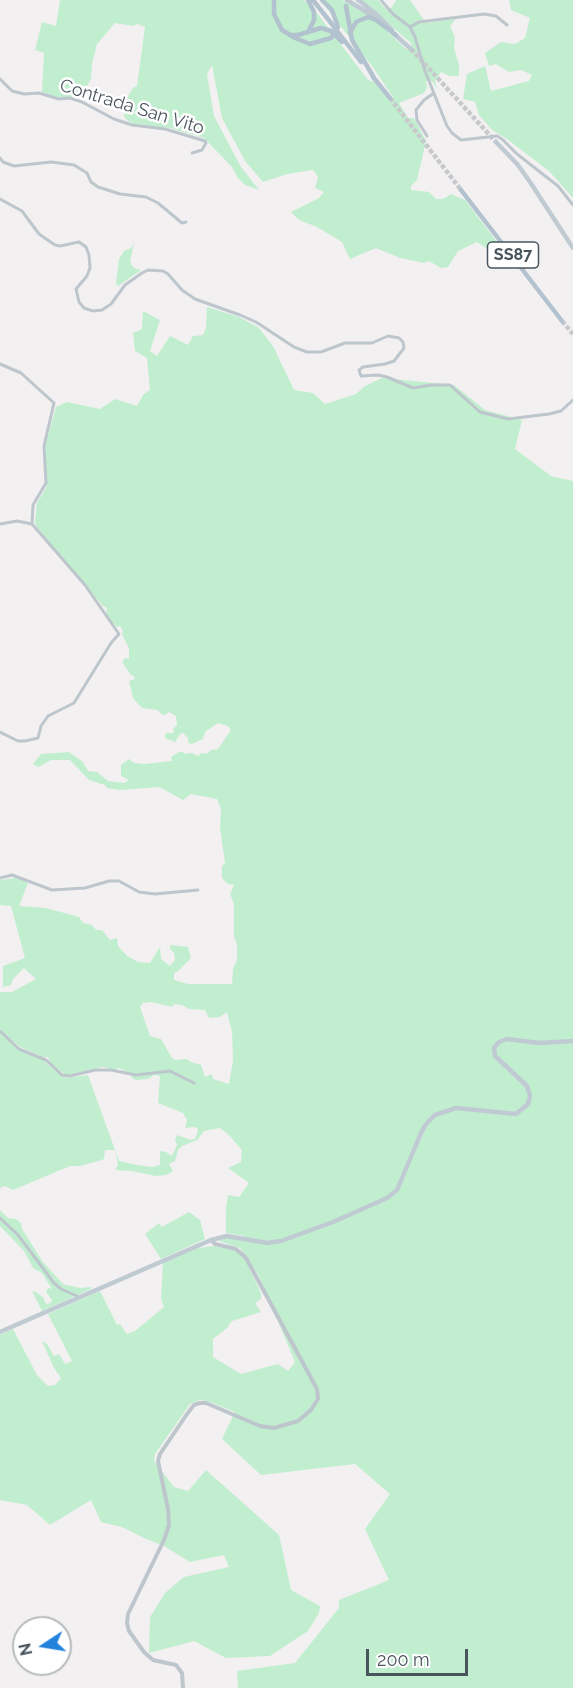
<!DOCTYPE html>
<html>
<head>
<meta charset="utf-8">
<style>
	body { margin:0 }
	#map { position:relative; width:573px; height:1688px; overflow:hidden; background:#f3f0f1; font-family:Raleway,sans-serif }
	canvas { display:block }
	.north { position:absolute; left:12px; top:1616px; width:60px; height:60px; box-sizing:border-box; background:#fff; border:2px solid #b6bbbe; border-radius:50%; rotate:258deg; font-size:16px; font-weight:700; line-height:24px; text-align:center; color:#49555d }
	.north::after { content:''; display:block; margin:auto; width:21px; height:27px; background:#2282dc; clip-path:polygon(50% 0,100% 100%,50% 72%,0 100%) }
	.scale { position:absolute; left:366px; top:1649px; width:102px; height:27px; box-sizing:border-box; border:3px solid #49555d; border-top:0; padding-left:8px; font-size:18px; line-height:21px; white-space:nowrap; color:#49555d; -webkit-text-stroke:4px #fff; paint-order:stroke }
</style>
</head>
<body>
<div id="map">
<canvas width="573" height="1688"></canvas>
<div class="north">N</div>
<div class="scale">200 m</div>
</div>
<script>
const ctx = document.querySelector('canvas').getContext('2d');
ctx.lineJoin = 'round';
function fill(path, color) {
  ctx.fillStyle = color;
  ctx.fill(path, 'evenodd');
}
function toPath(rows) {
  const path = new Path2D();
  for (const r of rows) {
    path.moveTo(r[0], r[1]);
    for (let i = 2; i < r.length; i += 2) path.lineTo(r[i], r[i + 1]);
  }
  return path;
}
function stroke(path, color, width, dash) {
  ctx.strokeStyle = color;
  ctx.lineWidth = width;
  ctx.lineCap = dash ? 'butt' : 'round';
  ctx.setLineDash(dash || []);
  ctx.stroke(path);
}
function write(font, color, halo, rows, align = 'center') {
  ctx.font = font + ' Raleway,sans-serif';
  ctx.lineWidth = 5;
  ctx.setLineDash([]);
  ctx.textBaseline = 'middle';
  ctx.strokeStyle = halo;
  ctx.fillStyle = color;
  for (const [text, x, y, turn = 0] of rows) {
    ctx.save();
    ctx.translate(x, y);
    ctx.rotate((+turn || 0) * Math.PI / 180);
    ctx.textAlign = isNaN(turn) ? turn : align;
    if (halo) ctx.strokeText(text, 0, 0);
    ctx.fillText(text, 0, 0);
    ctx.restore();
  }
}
fill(toPath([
	[60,0,304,0,317,13,368,80,374,82,390,101,393,97,372,66,320,0,342,0,365,10,407,50,412,44,361,0,378,0,387,10,392,7,396,0,410,0,426,23,456,19,450,26,455,37,454,48,459,65,459,76,450,76,441,72,435,81,437,89,432,81,426,81,427,88,424,93,399,103,408,118,414,118,426,141,417,180,411,186,411,190,429,192,436,199,443,199,451,194,465,200,508,256,498,260,491,247,486,248,477,242,458,251,448,267,441,268,429,261,424,263,400,258,376,248,350,259,342,242,317,227,299,220,291,212,319,198,324,192,315,188,318,177,313,170,287,174,263,182,245,161,222,118,212,65,207,74,214,116,241,167,259,190,245,185,238,178,232,167,204,138,170,128,134,124,128,121,124,116,126,99,133,88,137,86,145,27,137,24,133,26,115,23,97,44,92,64,91,79,80,98,60,98,42,92,44,53,35,50,42,22,56,26],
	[509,0,573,0,573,198,549,171,507,139,492,130,479,115,475,102,463,99,467,74,485,66,491,91,529,81,532,75,521,70,509,72,496,64,489,66,485,53,501,42,515,44,525,38,530,18,511,10],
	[134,243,130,262,134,268,141,270,118,286,116,284,119,259,124,251,131,248],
	[207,307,239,317,258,327,273,346,294,390,313,393,325,404,356,394,365,386,382,378,454,385,485,410,522,420,515,449,551,476,573,481,573,1688,238,1688,237,1671,295,1663,339,1608,339,1600,389,1580,365,1529,390,1494,355,1464,261,1475,222,1439,235,1412,207,1401,200,1400,190,1404,155,1454,154,1461,174,1487,188,1491,206,1470,279,1535,291,1590,320,1606,319,1613,308,1631,270,1656,226,1658,194,1641,149,1653,150,1617,165,1593,184,1577,229,1567,224,1555,190,1562,164,1546,144,1538,122,1527,101,1522,91,1500,50,1525,27,1505,0,1500,0,1335,13,1329,37,1375,48,1386,55,1385,61,1378,54,1368,42,1341,47,1344,54,1356,59,1354,65,1364,72,1361,48,1314,100,1291,117,1325,120,1324,127,1334,135,1331,164,1307,161,1299,163,1263,192,1249,214,1246,236,1251,245,1259,261,1293,261,1299,255,1303,261,1312,232,1321,227,1328,213,1339,213,1357,241,1374,278,1364,288,1371,295,1362,259,1276,240,1248,219,1241,219,1239,230,1238,243,1240,244,1236,226,1233,226,1209,228,1195,239,1197,249,1183,228,1168,241,1162,242,1150,227,1133,220,1128,204,1131,197,1140,182,1146,178,1150,175,1161,169,1164,173,1171,166,1175,156,1176,132,1171,115,1170,118,1165,115,1150,105,1150,104,1159,98,1161,80,1166,70,1166,13,1190,5,1186,0,1188,0,1033,17,1048,44,1061,62,1076,68,1078,88,1075,119,1161,137,1165,153,1167,160,1165,160,1151,166,1152,172,1156,177,1145,175,1139,177,1135,191,1140,195,1139,198,1131,197,1128,194,1127,185,1128,187,1120,183,1113,158,1103,160,1076,154,1075,148,1079,136,1080,133,1079,130,1073,119,1068,116,1070,103,1067,68,1075,63,1073,51,1064,48,1057,43,1057,20,1047,2,1032,0,1029,0,992,12,992,36,979,24,968,13,979,11,985,3,987,3,966,25,958,11,906,0,905,0,880,16,878,28,883,19,906,46,908,79,917,83,923,92,925,96,930,102,930,110,940,117,938,118,946,127,956,138,962,150,963,160,947,161,959,170,966,175,960,174,953,170,949,170,945,188,947,191,958,177,972,174,973,174,980,188,984,232,984,233,969,237,960,237,945,234,936,234,904,230,894,234,885,228,884,222,878,222,866,225,863,220,828,221,809,217,799,191,794,183,800,159,787,121,790,107,788,105,785,89,780,70,760,51,760,38,767,33,764,41,754,69,752,83,762,88,771,97,772,108,781,124,783,129,780,121,776,121,765,129,759,134,763,145,764,172,761,171,757,179,752,183,752,185,754,192,753,198,756,201,753,207,754,211,750,218,749,231,730,228,726,218,723,205,732,203,739,192,744,188,743,188,738,183,733,180,734,175,742,165,738,166,733,174,733,173,729,177,725,176,716,169,712,165,715,161,714,158,710,142,708,133,698,129,681,135,679,134,676,131,675,122,662,125,658,129,659,129,648,122,634,123,631,120,626,117,627,111,621,106,614,107,608,102,605,36,526,35,521,37,503,47,486,45,446,56,407,67,402,100,409,115,399,137,406,144,394,150,390,147,358,135,351,133,333,142,329,143,311,160,320,150,351,157,356,170,336,188,345,193,336,203,335,206,328],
	[151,1002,172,1007,174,1004,182,1005,189,1009,205,1010,209,1018,220,1017,227,1012,232,1032,233,1060,229,1084,213,1079,212,1074,205,1077,201,1065,191,1062,187,1059,176,1060,172,1058,161,1039,150,1036,140,1007,143,1003],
	[0,1210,8,1218,16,1219,21,1223,22,1229,43,1262,63,1284,80,1288,91,1287,91,1289,42,1311,32,1291,36,1292,43,1297,46,1304,51,1303,52,1300,46,1292,48,1288,52,1289,42,1273,33,1268,24,1251,0,1226],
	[189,1212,200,1220,205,1239,161,1259,145,1234,159,1223,162,1227]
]), '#c1eecf');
stroke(toPath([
	[411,49,496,142],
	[390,98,461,190]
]), '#c8c9cc', 4.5, [4.5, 2]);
stroke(toPath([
	[562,321,573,334]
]), '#c8c9cc', 4.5, [4.5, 2]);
stroke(toPath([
	[381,0,393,14,410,27,415,37,425,71,447,126,452,133,461,140,497,136,502,139,517,154,558,186,573,205],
	[410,27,419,22,484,14,496,16,507,25],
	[0,79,12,91,24,94,39,93,59,99,70,98,82,102,114,119,132,125,165,129,205,141,206,143,202,150,192,153],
	[427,136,417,120,416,110,424,100,434,93],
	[0,158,3,162,14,166,51,162,74,165,87,173,91,182,98,187,120,194,146,197,158,203,182,223,186,222],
	[0,199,22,211,39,234,55,245,60,246,79,242,86,247,89,255,90,268,87,276,76,289,79,302,84,308,93,311,102,310,111,304,125,285,142,273,148,270,163,271,168,274,182,290,195,299,240,315,256,322,294,347,307,352,321,352,345,343,372,343,388,336,399,338,403,342,404,348,394,361,385,364,363,367,359,370,361,376,378,375,387,377,413,388,431,385,450,385,480,412,508,419,549,414,561,411,573,400],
	[0,364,21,373,54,403,44,446,46,483,33,505,32,524],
	[0,524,17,521,32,524,85,585,119,634,111,643,74,703,48,716,41,726,38,738,25,741,18,741,0,732],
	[0,878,12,875,52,890,85,888,109,881,119,881,139,892,155,894,198,890],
	[0,1031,19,1049,46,1060,62,1075,70,1076,95,1070,111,1070,136,1075,170,1071,194,1083],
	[0,1218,18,1235,54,1283,61,1289,79,1297]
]), '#bdc6cc', 3);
stroke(toPath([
	[183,1688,182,1673,176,1665,153,1660,144,1652,129,1631,127,1623,128,1614,164,1540,169,1525,168,1509,158,1461,160,1454,187,1414,194,1405,200,1403,206,1403,260,1426,274,1428,298,1421,311,1410,318,1399,317,1389,246,1258,236,1249,215,1244,211,1240]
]), '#bdc6cc', 4);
stroke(toPath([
	[347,0,378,19],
	[358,0,375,13,392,30],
	[393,33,411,49],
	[496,142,518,165,530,182,573,248],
	[0,1332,211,1240,227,1236,267,1243,281,1241,333,1222,387,1198,397,1190,421,1133,426,1124,435,1115,456,1108,516,1114,528,1104,530,1096,527,1086,495,1056,494,1048,499,1042,507,1039,539,1043,573,1041]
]), '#bfcad3', 4.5);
stroke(toPath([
	[274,0,274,14,282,30,295,38,310,44,331,38,338,27,332,10,322,0],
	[308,0,314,12,314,20,308,32],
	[313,0,331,23],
	[346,6,352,40,374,78],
	[350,33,356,22,368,17,376,20,396,35],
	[291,35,298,35,321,28,331,31],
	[373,77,390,98],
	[461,190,562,321]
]), '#b2c2ce', 4.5);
stroke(toPath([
	[331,23,361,62],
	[331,31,342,42]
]), '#b2c2ce', 4.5);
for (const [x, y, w] of [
	[513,255,51]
]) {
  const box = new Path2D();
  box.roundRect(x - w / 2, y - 13, w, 26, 4.5);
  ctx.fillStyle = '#fff';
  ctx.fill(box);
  stroke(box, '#49555d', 1.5);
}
write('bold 16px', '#49555d', null, [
	["SS87",513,255]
]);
write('18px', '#49555d', '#fff', [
	["Contrada San Vito",132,107,17]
]);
</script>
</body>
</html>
